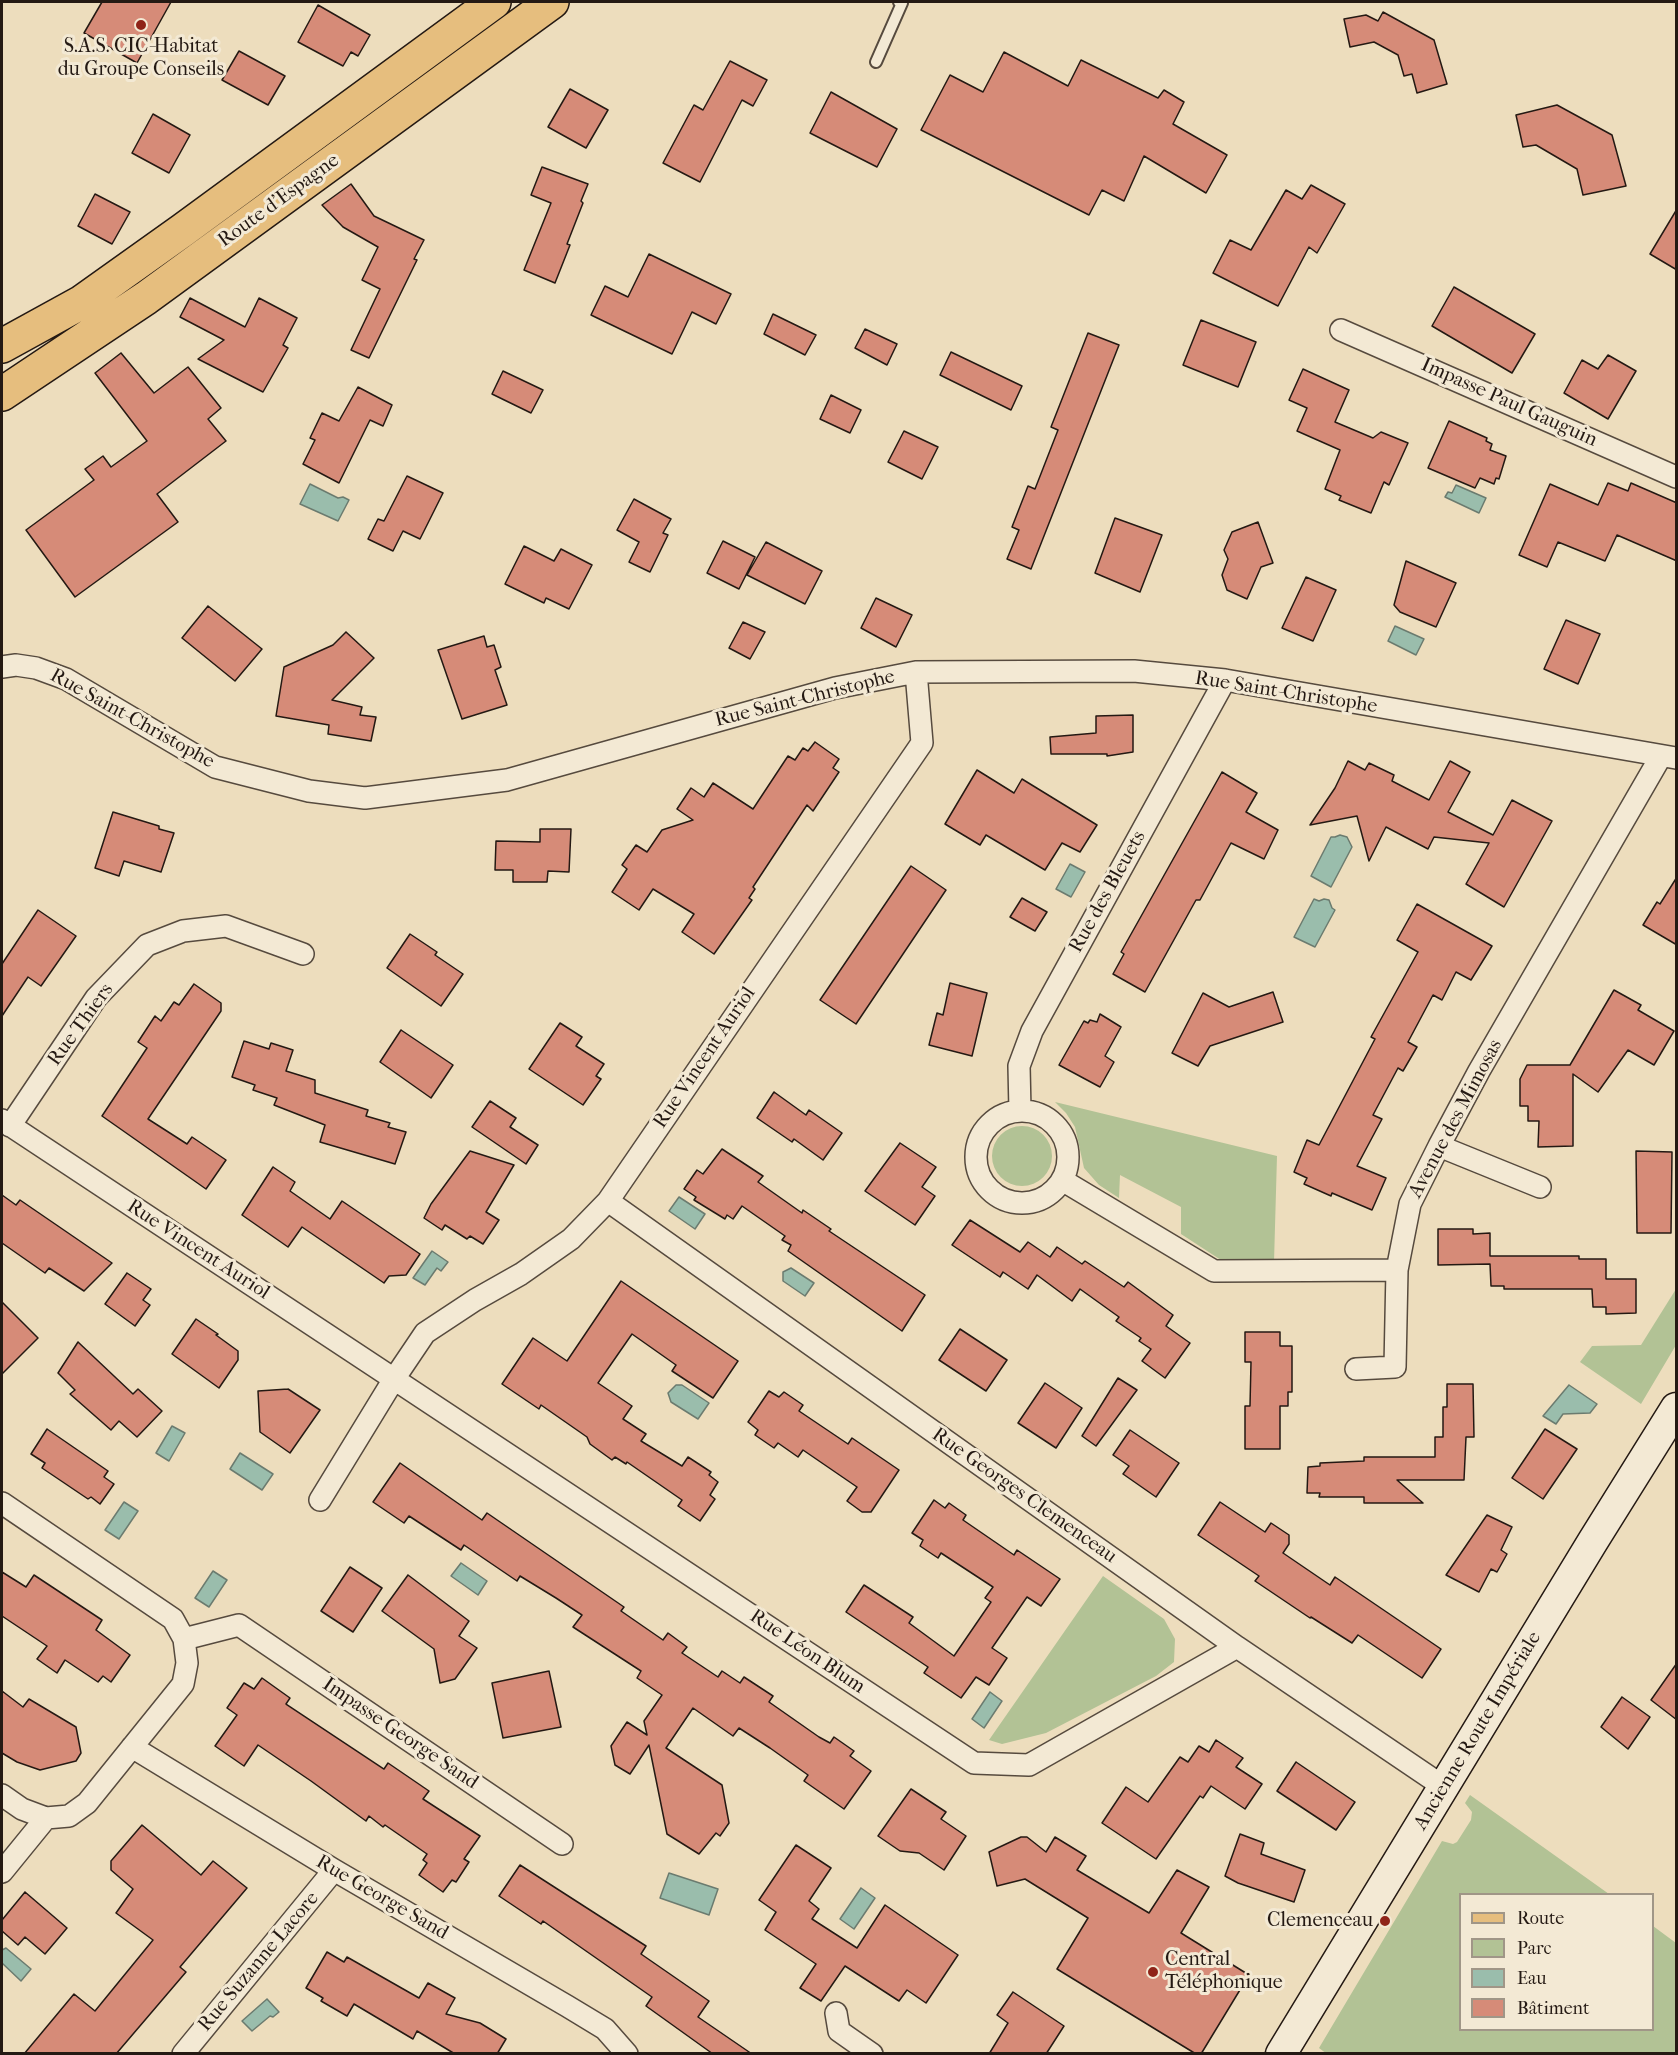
<!DOCTYPE html>
<html>
<head>
<meta charset="utf-8">
<style>
	body { margin:0 }
	#map { position:relative; width:1678px; height:2055px; overflow:hidden; background:#edddbd; font-family:"IM FELL French Canon",serif }
	canvas { display:block }
	.frame { position:absolute; inset:0; border:3px solid #241913; pointer-events:none }
	.legend { position:absolute; left:1459px; top:1893px; width:195px; height:138px; box-sizing:border-box; background:#f3e9d4; border:2px solid #a09687; margin:0; padding:8px 10px; list-style:none; font-size:18px; color:#241913 }
	.legend li { display:flex; align-items:center; gap:12px; height:30px }
	.legend b { width:30px; border:2px solid #a09687 }
</style>
</head>
<body>
<div id="map">
<canvas width="1678" height="2055"></canvas>
<div class="frame"></div>
<ul class="legend">
<li><b style="height:8px;background:#e6be7e"></b>Route</li>
<li><b style="height:16px;background:#b2c295"></b>Parc</li>
<li><b style="height:16px;background:#9abdac"></b>Eau</li>
<li><b style="height:16px;background:#d68b78"></b>Bâtiment</li>
</ul>
</div>
<script>
const ctx = document.querySelector('canvas').getContext('2d');
ctx.lineJoin = 'round';
function fill(path, color) {
  ctx.fillStyle = color;
  ctx.fill(path, 'evenodd');
}
function toPath(rows) {
  const path = new Path2D();
  for (const r of rows) {
    if (r.length === 3) {
      path.moveTo(r[0] + r[2], r[1]);
      path.arc(r[0], r[1], r[2], 0, 2 * Math.PI);
      continue;
    }
    path.moveTo(r[0], r[1]);
    for (let i = 2; i < r.length; i += 2) path.lineTo(r[i], r[i + 1]);
  }
  return path;
}
function stroke(path, color, width, dash) {
  ctx.strokeStyle = color;
  ctx.lineWidth = width;
  ctx.lineCap = dash ? 'butt' : 'round';
  ctx.setLineDash(dash || []);
  ctx.stroke(path);
}
function write(font, color, halo, rows, align = 'center') {
  ctx.font = font + ' "IM FELL French Canon",serif';
  ctx.lineWidth = 6;
  ctx.setLineDash([]);
  ctx.textBaseline = 'middle';
  ctx.strokeStyle = halo;
  ctx.fillStyle = color;
  for (const [text, x, y, turn = 0] of rows) {
    ctx.save();
    ctx.translate(x, y);
    ctx.rotate((+turn || 0) * Math.PI / 180);
    ctx.textAlign = isNaN(turn) ? turn : align;
    if (halo) ctx.strokeText(text, 0, 0);
    ctx.fillText(text, 0, 0);
    ctx.restore();
  }
}
fill(toPath([
	[1055,1102,1277,1156,1274,1262,1224,1262,1181,1234,1181,1207,1120,1175,1119,1198,1099,1185,1084,1168,1075,1127,1066,1113],
	[1022,1156,30],
	[1676,1289,1676,1345,1641,1404,1580,1362,1592,1346,1641,1345],
	[1103,1576,1164,1619,1175,1639,1174,1662,1156,1676,1046,1733,1002,1744,989,1740],
	[1470,1795,1609,1894,1460,1894,1460,2030,1652,2030,1653,1926,1676,1943,1676,2053,1327,2054,1319,2048,1442,1841,1453,1844,1457,1842,1471,1820,1472,1812,1465,1803]
]), '#b2c295');
const water = toPath([
	[310,484,338,498,343,497,349,500,338,521,300,504,310,484],
	[1456,485,1486,498,1479,513,1445,497,1448,492,1452,493,1456,485],
	[1395,626,1424,639,1416,655,1388,641,1395,626],
	[1340,835,1347,837,1352,847,1331,887,1311,876,1331,837,1335,837,1340,835],
	[1070,864,1085,872,1071,897,1056,889,1070,864],
	[1314,899,1319,901,1324,899,1329,900,1332,908,1335,910,1315,947,1294,937,1314,899],
	[679,1197,705,1214,695,1229,669,1211,679,1197],
	[432,1251,448,1262,441,1271,437,1268,425,1285,413,1278,432,1251],
	[791,1268,814,1283,805,1296,783,1281,783,1272,791,1268],
	[676,1385,682,1385,709,1403,698,1419,671,1402,668,1393,676,1385],
	[1569,1385,1597,1404,1590,1413,1563,1414,1556,1424,1543,1416,1569,1385],
	[172,1426,185,1433,169,1461,156,1453,172,1426],
	[240,1453,273,1474,262,1490,230,1469,240,1453],
	[124,1502,138,1511,119,1539,105,1530,124,1502],
	[461,1563,487,1581,478,1595,451,1576,461,1563],
	[213,1571,227,1580,209,1607,195,1598,213,1571],
	[990,1692,1002,1701,984,1728,972,1719,990,1692],
	[669,1873,718,1889,709,1915,660,1898,669,1873],
	[861,1888,875,1898,854,1929,840,1919,861,1888],
	[6,1948,31,1969,21,1981,2,1963,2,1950,6,1948],
	[267,1999,279,2012,273,2017,270,2016,252,2031,242,2021,267,1999]
]);
fill(water, '#9abdac');
stroke(water, '#6b7b6f', 1.5);
const building = toPath([
	[102,2,171,2,137,63,84,33,102,2],
	[318,5,370,35,358,56,351,52,343,66,298,42,318,5],
	[1383,12,1434,40,1447,84,1417,93,1412,74,1404,76,1398,55,1374,42,1350,47,1344,19,1366,15,1378,21,1383,12],
	[239,51,285,76,268,105,222,80,239,51],
	[1004,52,1068,86,1081,60,1158,98,1164,90,1184,102,1173,124,1227,155,1206,193,1144,156,1124,201,1102,190,1089,215,921,130,950,75,983,92,1004,52],
	[730,61,767,80,753,106,742,100,700,182,663,163,694,105,703,110,730,61],
	[570,89,608,110,586,148,548,127,570,89],
	[831,92,897,129,877,167,810,133,831,92],
	[1557,105,1612,135,1626,186,1583,195,1577,169,1536,145,1523,147,1516,115,1557,105],
	[153,114,190,135,169,173,132,153,153,114],
	[542,167,588,184,581,201,583,203,567,244,570,245,555,283,524,270,551,203,531,195,542,167],
	[351,184,374,216,424,240,414,259,417,260,369,358,351,350,380,289,362,280,378,247,343,227,322,205,351,184],
	[1311,185,1345,204,1317,253,1309,247,1278,306,1213,273,1230,240,1251,250,1286,190,1302,199,1311,185],
	[95,194,130,212,112,244,78,226,95,194],
	[1677,209,1677,270,1650,254,1677,209],
	[649,254,731,294,716,324,692,312,672,354,591,315,605,286,628,297,649,254],
	[1454,287,1535,334,1512,373,1432,326,1454,287],
	[190,298,245,327,259,298,297,318,283,345,288,348,263,392,198,359,224,340,180,317,190,298],
	[773,314,816,335,805,355,764,334,773,314],
	[1201,320,1256,342,1238,387,1183,365,1201,320],
	[865,329,897,344,887,365,855,348,865,329],
	[1088,333,1119,345,1031,569,1007,559,1019,530,1012,527,1028,486,1035,489,1058,430,1051,427,1088,333],
	[951,352,1022,386,1011,410,940,375,951,352],
	[121,353,154,393,188,367,221,408,208,419,226,441,157,494,178,522,75,597,26,530,94,480,85,469,103,456,111,467,147,441,95,373,121,353],
	[1608,355,1636,371,1608,419,1564,393,1582,360,1598,369,1608,355],
	[1303,369,1349,390,1335,422,1373,438,1381,432,1408,443,1389,485,1384,482,1371,513,1339,500,1341,496,1325,489,1340,450,1297,431,1307,408,1289,400,1303,369],
	[503,371,543,390,531,413,492,394,503,371],
	[358,387,392,405,383,426,370,420,339,483,303,464,315,440,310,438,322,413,339,421,358,387],
	[831,395,861,410,850,433,820,419,831,395],
	[1449,421,1487,438,1486,441,1492,444,1490,450,1506,456,1499,479,1496,478,1494,484,1480,478,1475,488,1428,468,1449,421],
	[904,431,938,447,922,479,888,462,904,431],
	[407,476,443,493,420,539,403,531,393,551,368,539,378,519,384,521,407,476],
	[1608,483,1628,491,1631,483,1677,503,1677,561,1617,535,1605,561,1558,542,1547,567,1519,555,1550,484,1598,505,1608,483],
	[634,499,671,519,663,533,668,535,650,572,629,562,639,542,617,530,634,499],
	[1115,518,1162,535,1140,592,1095,573,1115,518],
	[1258,522,1273,563,1261,567,1247,599,1227,590,1222,575,1228,559,1224,550,1232,532,1258,522],
	[723,541,755,557,739,589,707,573,723,541],
	[766,542,822,571,805,604,747,575,766,542],
	[524,546,554,561,561,549,592,565,569,609,546,598,544,603,505,584,524,546],
	[1406,561,1456,583,1436,627,1400,612,1394,605,1406,561],
	[1306,577,1336,590,1313,641,1282,628,1306,577],
	[876,598,912,615,896,647,861,628,876,598],
	[208,606,262,649,235,681,182,638,208,606],
	[1566,620,1600,634,1578,684,1544,669,1566,620],
	[743,622,765,632,750,659,729,648,743,622],
	[346,632,374,658,332,700,362,707,360,715,376,717,371,741,328,734,329,725,276,716,284,667,333,645,346,632],
	[484,636,487,647,494,645,501,667,495,670,507,705,462,719,438,650,484,636],
	[1133,715,1133,752,1107,756,1107,754,1051,754,1050,737,1096,733,1096,716,1133,715],
	[815,742,839,759,833,768,839,772,813,811,807,805,753,887,755,889,749,898,752,900,714,954,682,932,694,914,653,889,639,910,612,892,627,869,622,865,636,845,647,852,662,830,693,820,677,809,691,788,704,797,713,783,753,809,788,756,795,760,803,748,808,751,815,742],
	[1348,761,1365,770,1369,763,1394,775,1392,781,1429,800,1450,761,1470,772,1448,812,1493,835,1512,800,1552,821,1504,907,1466,884,1489,843,1434,837,1428,849,1386,827,1369,861,1357,816,1310,825,1335,788,1348,761],
	[977,770,1014,793,1022,779,1097,825,1080,852,1062,843,1045,870,986,835,980,845,945,824,977,770],
	[1222,772,1257,793,1246,812,1278,830,1264,859,1231,843,1200,900,1196,900,1145,992,1113,974,1124,954,1121,952,1222,772],
	[113,812,159,826,159,829,174,833,161,872,124,861,119,876,95,868,113,812],
	[540,829,571,829,569,872,548,871,547,882,513,882,513,870,495,870,496,841,540,842,540,829],
	[911,866,946,890,856,1024,820,1000,911,866],
	[1677,877,1677,945,1643,925,1657,902,1660,904,1677,877],
	[1022,898,1047,912,1035,931,1010,917,1022,898],
	[1417,904,1492,946,1471,980,1456,972,1442,1000,1433,995,1408,1042,1417,1047,1403,1071,1398,1068,1373,1115,1382,1119,1357,1166,1386,1178,1372,1210,1332,1193,1331,1196,1304,1184,1307,1178,1294,1172,1307,1140,1319,1145,1375,1039,1371,1037,1418,952,1397,940,1417,904],
	[38,910,76,936,41,986,28,977,2,1016,2,964,38,910],
	[410,934,437,952,435,955,463,974,441,1006,387,968,410,934],
	[950,983,987,993,972,1056,929,1045,937,1013,943,1015,950,983],
	[194,984,221,1003,221,1011,148,1119,187,1144,192,1137,226,1160,206,1189,102,1116,147,1048,138,1042,155,1016,161,1021,174,1002,179,1005,194,984],
	[1614,990,1641,1005,1638,1010,1674,1031,1654,1065,1628,1050,1598,1092,1573,1074,1573,1146,1538,1147,1539,1121,1528,1121,1528,1106,1520,1106,1520,1079,1527,1065,1570,1065,1614,990],
	[1273,992,1283,1022,1210,1046,1198,1066,1172,1053,1203,993,1229,1007,1273,992],
	[1100,1014,1121,1027,1105,1056,1114,1062,1100,1087,1059,1065,1084,1021,1088,1023,1090,1020,1097,1022,1100,1014],
	[560,1023,582,1037,576,1046,604,1064,596,1076,601,1079,583,1105,529,1069,560,1023],
	[401,1030,453,1065,431,1098,380,1062,401,1030],
	[244,1041,269,1049,271,1043,293,1050,286,1071,315,1080,315,1093,368,1110,366,1116,390,1123,388,1127,406,1132,395,1164,320,1142,325,1125,274,1105,277,1098,253,1090,255,1085,232,1077,244,1041],
	[774,1092,806,1115,809,1110,842,1133,823,1160,794,1139,792,1142,757,1118,774,1092],
	[490,1101,516,1118,510,1127,538,1145,526,1164,472,1127,490,1101],
	[900,1143,936,1167,922,1187,935,1196,915,1225,865,1191,900,1143],
	[722,1149,763,1176,758,1182,802,1213,803,1210,831,1229,829,1231,925,1295,902,1331,788,1251,791,1245,782,1240,785,1236,742,1206,733,1219,727,1215,725,1219,694,1200,696,1197,684,1189,697,1170,703,1174,722,1149],
	[470,1151,514,1165,486,1212,499,1220,483,1244,470,1236,467,1239,445,1225,442,1230,424,1218,431,1204,470,1151],
	[1636,1151,1672,1152,1671,1233,1637,1233,1636,1151],
	[273,1167,295,1182,290,1191,330,1219,342,1201,420,1254,406,1275,389,1276,384,1283,302,1227,288,1247,242,1215,273,1167],
	[2,1195,16,1205,20,1200,112,1263,84,1291,49,1268,45,1273,2,1243,2,1195],
	[970,1220,1020,1252,1028,1242,1050,1257,1057,1247,1082,1264,1085,1261,1124,1287,1128,1282,1173,1315,1166,1326,1190,1343,1165,1378,1142,1361,1151,1349,1139,1341,1141,1338,1116,1321,1119,1317,1080,1289,1072,1301,1037,1275,1028,1289,1003,1272,1000,1277,952,1245,970,1220],
	[1438,1229,1473,1229,1473,1234,1490,1233,1490,1256,1579,1256,1579,1259,1606,1259,1606,1279,1636,1279,1636,1313,1606,1314,1606,1307,1593,1307,1592,1289,1504,1289,1504,1286,1491,1286,1490,1264,1438,1265,1438,1229],
	[127,1273,151,1289,143,1300,150,1305,135,1326,105,1304,127,1273],
	[621,1281,738,1361,713,1398,672,1371,676,1365,632,1334,598,1383,632,1406,623,1419,646,1434,641,1441,682,1466,688,1457,711,1472,709,1475,718,1482,710,1495,715,1499,700,1521,678,1506,682,1500,627,1462,626,1464,615,1457,612,1460,590,1444,587,1437,541,1405,539,1409,502,1384,533,1338,567,1361,621,1281],
	[2,1302,38,1338,2,1374,2,1302],
	[196,1319,218,1334,216,1335,238,1351,238,1360,219,1388,172,1354,196,1319],
	[960,1329,1007,1360,986,1391,939,1360,960,1329],
	[1245,1332,1280,1332,1280,1346,1292,1346,1292,1392,1288,1392,1288,1406,1280,1406,1280,1449,1245,1449,1245,1406,1250,1406,1251,1362,1245,1362,1245,1332],
	[78,1342,133,1394,138,1389,162,1411,137,1437,119,1421,111,1430,70,1394,75,1390,58,1373,78,1342],
	[1118,1378,1137,1390,1096,1446,1082,1436,1118,1378],
	[1045,1383,1082,1408,1056,1448,1018,1423,1045,1383],
	[1447,1384,1473,1384,1474,1437,1466,1437,1464,1480,1397,1480,1423,1503,1364,1503,1364,1497,1319,1497,1320,1493,1307,1493,1308,1467,1320,1466,1320,1463,1364,1461,1364,1457,1435,1457,1435,1437,1443,1437,1443,1407,1447,1407,1447,1384],
	[288,1389,320,1410,290,1453,260,1432,258,1391,288,1389],
	[769,1391,779,1397,784,1392,803,1405,799,1411,848,1444,852,1438,899,1470,871,1512,862,1512,847,1501,857,1487,803,1450,798,1457,778,1443,774,1448,755,1435,758,1430,748,1422,769,1391],
	[47,1429,108,1471,104,1477,114,1484,100,1504,91,1497,88,1499,42,1468,45,1463,31,1454,47,1429],
	[1545,1429,1577,1449,1543,1499,1512,1478,1545,1429],
	[1130,1430,1179,1463,1156,1497,1123,1474,1129,1466,1113,1455,1130,1430],
	[400,1463,482,1520,487,1513,624,1607,621,1611,663,1640,668,1633,687,1647,682,1653,718,1677,722,1671,740,1683,744,1677,773,1696,769,1702,819,1737,830,1743,834,1737,854,1751,850,1756,871,1771,844,1809,804,1781,808,1775,770,1748,739,1728,733,1736,693,1708,666,1748,722,1785,729,1823,720,1836,716,1833,699,1854,667,1834,649,1745,630,1774,615,1765,611,1746,627,1722,647,1735,644,1721,662,1695,637,1678,641,1671,573,1627,582,1615,556,1598,520,1576,517,1581,464,1545,461,1550,409,1516,404,1523,373,1502,400,1463],
	[934,1500,945,1508,949,1503,966,1515,963,1520,1014,1555,1017,1550,1060,1579,1041,1606,1027,1597,992,1648,1007,1658,989,1685,976,1677,961,1698,924,1673,928,1667,846,1612,864,1585,913,1617,909,1623,954,1656,991,1602,985,1598,993,1587,941,1553,938,1558,920,1546,923,1540,912,1533,934,1500],
	[1220,1502,1265,1532,1271,1523,1289,1535,1289,1544,1283,1553,1330,1585,1335,1577,1441,1649,1422,1678,1358,1635,1352,1643,1311,1617,1310,1618,1255,1581,1259,1576,1198,1535,1220,1502],
	[1487,1515,1512,1527,1501,1550,1507,1554,1497,1572,1491,1569,1479,1592,1446,1575,1487,1515],
	[350,1567,382,1588,353,1632,321,1611,350,1567],
	[2,1572,26,1587,34,1575,102,1620,96,1630,130,1655,111,1682,103,1676,98,1682,65,1660,57,1673,37,1659,47,1646,2,1616,2,1572],
	[408,1575,469,1621,459,1636,477,1648,455,1679,440,1683,434,1649,382,1611,408,1575],
	[1677,1663,1677,1720,1651,1700,1677,1663],
	[549,1671,561,1727,503,1738,492,1683,549,1671],
	[262,1678,290,1698,286,1704,384,1769,388,1763,429,1791,423,1799,480,1836,464,1859,469,1862,456,1882,452,1880,443,1892,419,1875,427,1863,423,1860,427,1854,385,1825,383,1827,369,1816,366,1821,311,1781,258,1745,244,1766,215,1746,237,1715,227,1708,244,1683,254,1689,262,1678],
	[2,1691,23,1707,29,1699,76,1727,81,1753,76,1761,40,1770,17,1762,2,1753,2,1691],
	[1622,1697,1650,1717,1628,1749,1601,1727,1622,1697],
	[1216,1740,1243,1758,1236,1767,1262,1784,1245,1809,1211,1786,1203,1798,1200,1796,1156,1859,1102,1823,1126,1787,1148,1802,1180,1757,1188,1762,1199,1746,1209,1752,1216,1740],
	[1296,1762,1355,1802,1336,1830,1277,1791,1296,1762],
	[911,1789,946,1812,941,1819,966,1836,944,1870,919,1853,900,1851,878,1836,911,1789],
	[142,1825,201,1875,213,1861,247,1888,180,1967,186,1972,116,2054,24,2054,74,1994,95,2011,153,1940,116,1913,133,1889,111,1870,111,1861,142,1825],
	[1240,1834,1264,1843,1261,1854,1305,1870,1294,1902,1238,1883,1225,1876,1240,1834],
	[1021,1837,1027,1837,1046,1852,1055,1837,1086,1856,1077,1870,1149,1913,1177,1870,1209,1887,1181,1933,1249,1975,1201,2054,1196,2054,1057,1969,1088,1918,1025,1879,997,1886,989,1852,1021,1837],
	[796,1845,831,1868,809,1901,819,1909,812,1919,857,1948,885,1905,958,1955,926,2003,907,1990,899,2001,845,1966,821,2001,800,1988,816,1964,765,1930,776,1912,759,1900,796,1845],
	[520,1865,646,1946,641,1954,709,2001,698,2017,752,2054,713,2054,646,2006,652,1997,543,1921,541,1924,499,1896,520,1865],
	[25,1892,67,1928,45,1954,25,1937,18,1945,2,1931,2,1920,25,1892],
	[327,1952,344,1962,347,1957,419,1998,428,1983,455,1998,446,2014,480,2023,506,2039,497,2054,455,2054,417,2031,413,2039,354,2004,347,2016,321,2001,323,1998,306,1988,327,1952],
	[1013,1992,1064,2026,1046,2054,989,2054,1008,2023,997,2015,1013,1992]
]);
fill(building, '#d68b78');
stroke(building, '#241913', 1.5);
const lane = toPath([
	[876,62,902,3,899,2]
]);
const street = toPath([
	[1341,330,1676,477],
	[2,667,16,665,36,668,66,679,215,767,309,791,365,798,507,780,835,688,916,672,1134,671,1225,680,1676,758],
	[1020,1111,1019,1066,1032,1031,1225,680],
	[1022,1157,46],
	[2,1120,394,1379,425,1333,475,1300,521,1274,571,1239,608,1201,922,743,916,672],
	[10,1126,96,998,147,945,183,931,226,926,303,954],
	[1439,1146,1540,1187],
	[1062,1180,1214,1271,1397,1270,1410,1204,1439,1146,1479,1071,1661,756],
	[608,1201,1237,1647,1444,1787],
	[1356,1369,1395,1367,1397,1270],
	[320,1500,394,1379,974,1763,1029,1765,1237,1647],
	[2,1503,173,1619,184,1639,187,1663,183,1684,87,1803,69,1816,46,1818,22,1809,2,1795],
	[184,1639,239,1625,562,1844],
	[132,1747,334,1870,567,2006,605,2029,627,2054],
	[2,1872,46,1818],
	[836,2013,839,2031,872,2054],
	[183,2054,334,1870]
]);
const secondary = toPath([
	[1281,2054,1593,1541,1676,1408]
]);
const primary = toPath([
	[2,346,82,302,183,230,494,2],
	[2,394,146,298,552,2]
]);
stroke(lane, '#564a3e', 14);
stroke(street, '#564a3e', 24);
stroke(secondary, '#241913', 33);
stroke(primary, '#241913', 36);
stroke(lane, '#f3e9d4', 10);
stroke(street, '#f3e9d4', 21);
stroke(secondary, '#f3e9d4', 30);
stroke(primary, '#e6be7e', 33);
for (const [x, y, r, color] of [
	[141,25,6,"#8f2418"],
	[1385,1921,6,"#8f2418"],
	[1153,1972,6,"#8f2418"]
]) {
  const dot = new Path2D();
  dot.arc(x, y, r, 0, 2 * Math.PI);
  ctx.fillStyle = color;
  ctx.fill(dot);
  stroke(dot, '#f3e9d4', 2);
}
write('20px', '#241913', '#f3e9d4', [
	["S.A.S. CIC-Habitat",141,47],
	["du Groupe Conseils",141,70],
	["Clemenceau",1373,1921,"right"],
	["Central",1165,1960,"left"],
	["Téléphonique",1165,1983,"left"]
]);
write('20px', '#241913', '#f3e9d4', [
	["Route d'Espagne",279,201,-36],
	["Impasse Paul Gauguin",1509,403,24],
	["Rue Saint-Christophe",1286,693,9],
	["Rue Saint-Christophe",805,699,-14],
	["Rue Saint-Christophe",132,719,29],
	["Rue des Bleuets",1108,892,-61],
	["Rue Thiers",81,1025,-54],
	["Rue Vincent Auriol",705,1058,-56],
	["Avenue des Mimosas",1456,1119,-62],
	["Rue Vincent Auriol",198,1250,33],
	["Rue Georges Clemenceau",1024,1496,35],
	["Rue Léon Blum",807,1652,34],
	["Ancienne Route Impériale",1478,1731,-59],
	["Impasse George Sand",400,1734,34],
	["Rue George Sand",382,1898,30],
	["Rue Suzanne Lacore",259,1962,-50]
]);
</script>
</body>
</html>
